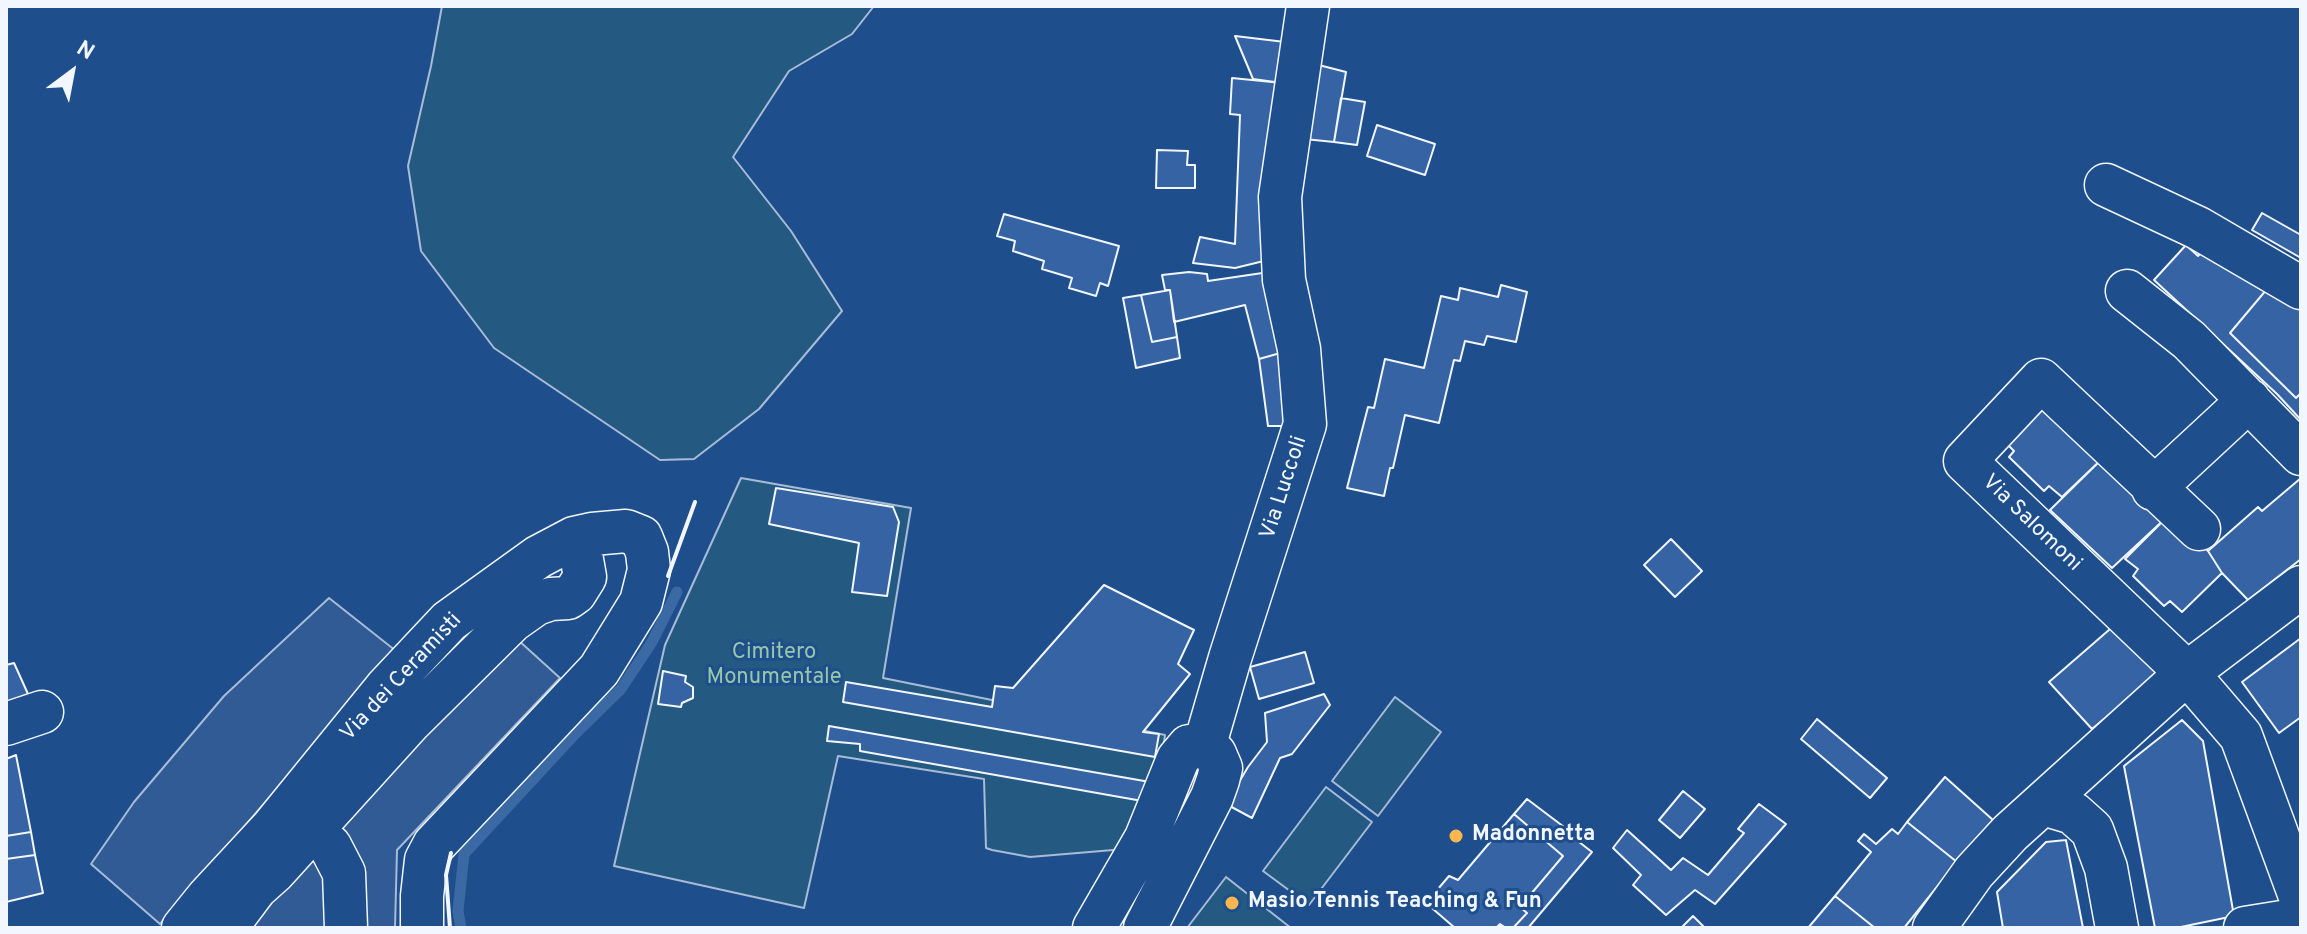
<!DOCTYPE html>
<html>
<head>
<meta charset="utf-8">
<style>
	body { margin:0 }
	#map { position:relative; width:2307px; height:934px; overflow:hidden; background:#1f4e8c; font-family:Overpass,sans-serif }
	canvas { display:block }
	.frame { position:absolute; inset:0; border:8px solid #f2f6ff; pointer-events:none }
	.north { position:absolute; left:32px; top:32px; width:80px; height:80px; -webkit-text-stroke:6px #1f4e8c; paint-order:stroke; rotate:32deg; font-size:22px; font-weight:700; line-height:32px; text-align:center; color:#f2f6ff }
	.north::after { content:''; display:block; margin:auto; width:28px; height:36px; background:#f2f6ff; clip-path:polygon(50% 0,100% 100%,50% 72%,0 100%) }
</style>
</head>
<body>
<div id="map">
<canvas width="2307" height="934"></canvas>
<div class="frame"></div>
<div class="north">N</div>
</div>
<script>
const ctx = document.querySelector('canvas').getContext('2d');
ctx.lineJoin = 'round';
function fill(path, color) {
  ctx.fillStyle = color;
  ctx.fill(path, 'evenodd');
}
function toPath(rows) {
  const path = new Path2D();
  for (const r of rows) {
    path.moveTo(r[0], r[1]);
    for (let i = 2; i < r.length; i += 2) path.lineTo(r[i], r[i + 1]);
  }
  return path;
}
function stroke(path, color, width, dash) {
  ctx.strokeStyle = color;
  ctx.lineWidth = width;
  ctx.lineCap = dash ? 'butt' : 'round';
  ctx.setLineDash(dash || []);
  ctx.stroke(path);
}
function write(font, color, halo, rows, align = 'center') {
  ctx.font = font + ' Overpass,sans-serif';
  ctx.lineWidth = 6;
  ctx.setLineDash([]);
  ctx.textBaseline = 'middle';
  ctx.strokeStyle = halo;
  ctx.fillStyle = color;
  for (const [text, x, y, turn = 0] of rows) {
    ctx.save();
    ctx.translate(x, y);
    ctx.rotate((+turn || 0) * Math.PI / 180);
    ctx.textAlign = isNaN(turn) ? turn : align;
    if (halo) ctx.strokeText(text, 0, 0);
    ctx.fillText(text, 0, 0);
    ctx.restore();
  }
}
const green = toPath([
	[442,6,874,6,852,34,789,71,733,157,791,231,842,311,759,409,694,459,660,460,494,348,421,251,408,166,431,66,442,6],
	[741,478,911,508,883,678,1165,735,1155,803,1125,849,1030,857,992,850,986,848,984,779,838,756,804,908,614,866,665,645,741,478],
	[1395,697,1441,732,1378,816,1332,781,1395,697],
	[1326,787,1372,822,1309,905,1263,871,1326,787],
	[1226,877,1291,928,1187,928,1226,877]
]);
fill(green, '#245a82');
stroke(green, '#a8bbd7', 2);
const parking = toPath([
	[329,598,396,651,160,924,91,864,134,802,224,696,329,598],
	[485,610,560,678,397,850,395,928,207,928,352,758,485,610]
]);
fill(parking, '#305b95');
stroke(parking, '#a8bbd7', 2);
stroke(toPath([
	[461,928,458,911,464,854,575,734,621,689,652,642,677,592]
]), '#3b69a3', 11);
const building = toPath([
	[1235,36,1285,42,1282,83,1253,79,1235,36],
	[1307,62,1346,72,1334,142,1295,138,1307,62],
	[1232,78,1282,83,1272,259,1235,268,1193,263,1200,237,1235,244,1240,115,1230,114,1232,78],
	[1341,98,1365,102,1357,145,1334,142,1341,98],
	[1377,125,1435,144,1425,175,1367,156,1377,125],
	[1157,150,1188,151,1187,165,1195,165,1195,188,1156,188,1157,150],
	[2262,213,2301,235,2301,258,2252,230,2262,213],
	[1004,214,1119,246,1108,286,1100,283,1096,296,1069,288,1072,278,1042,269,1044,261,1013,251,1015,241,997,236,1004,214],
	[2212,242,2267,289,2230,333,2296,398,2301,393,2301,420,2277,394,2154,280,2186,245,2198,256,2212,242],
	[1276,271,1291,350,1259,359,1245,305,1174,322,1170,290,1165,290,1162,275,1189,272,1207,274,1208,281,1276,271],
	[1501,285,1527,292,1516,342,1487,336,1484,345,1465,341,1460,361,1454,360,1439,423,1405,415,1393,468,1390,468,1384,496,1347,488,1368,407,1374,408,1385,359,1424,368,1441,296,1458,300,1460,288,1498,297,1501,285],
	[2267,289,2301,302,2301,393,2296,398,2230,333,2267,289],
	[1170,290,1177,337,1152,342,1141,295,1170,290],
	[1141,295,1152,342,1177,337,1180,358,1136,368,1123,298,1141,295],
	[1291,350,1293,426,1268,426,1259,359,1291,350],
	[2046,398,2106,455,2062,497,2049,486,2044,491,2009,457,2014,451,2003,440,2046,398],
	[2106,455,2169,515,2112,568,2050,510,2106,455],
	[2301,478,2301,559,2248,600,2222,573,2208,551,2258,507,2262,511,2301,478],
	[776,488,893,507,899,522,887,596,852,592,859,543,769,524,776,488],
	[2169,515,2208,551,2222,573,2182,612,2170,601,2164,606,2133,576,2138,569,2125,559,2169,515],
	[1671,539,1702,571,1675,597,1644,565,1671,539],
	[1104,585,1194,630,1178,664,1190,674,1143,732,1159,734,1155,757,843,702,846,682,992,707,995,686,1013,688,1104,585],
	[2117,623,2161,671,2092,729,2049,682,2117,623],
	[2301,638,2301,717,2279,733,2242,682,2301,638],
	[1305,652,1314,683,1259,699,1250,667,1305,652],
	[14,663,28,694,6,703,6,665,14,663],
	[663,671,686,676,685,682,693,687,693,698,682,703,681,707,658,704,663,671],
	[1324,694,1330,705,1292,754,1280,758,1252,818,1226,804,1248,767,1267,742,1265,713,1324,694],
	[1817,719,1887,778,1870,798,1801,739,1817,719],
	[2182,720,2203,741,2234,916,2176,928,2155,928,2124,766,2182,720],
	[829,726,1150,782,1148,802,860,751,860,744,827,741,829,726],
	[16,755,31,832,6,836,6,759,16,755],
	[1945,777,1993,820,1957,862,1907,822,1945,777],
	[1683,791,1705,809,1680,838,1659,820,1683,791],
	[1527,799,1572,833,1570,835,1592,852,1528,928,1513,928,1527,913,1520,907,1563,856,1514,814,1527,799],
	[1759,804,1786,824,1715,904,1695,890,1666,915,1633,885,1641,875,1613,848,1627,830,1671,870,1683,858,1708,875,1744,833,1738,829,1759,804],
	[1514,814,1563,856,1520,907,1527,913,1513,928,1506,928,1500,924,1496,928,1455,928,1426,903,1449,876,1458,880,1514,814],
	[1907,822,1957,862,1904,928,1875,928,1835,896,1871,852,1858,841,1864,834,1876,844,1892,829,1898,834,1907,822],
	[31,832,35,855,6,859,6,836,31,832],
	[2066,840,2083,928,2003,928,1997,892,2046,842,2066,840],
	[35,855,43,893,6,902,6,859,35,855],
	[1835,896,1875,928,1808,928,1835,896],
	[1693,916,1705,928,1681,928,1693,916]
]);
fill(building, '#3563a3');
stroke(building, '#f2f6ff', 2);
const minor = toPath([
	[2106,185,2198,228,2301,288],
	[2127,291,2189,340,2301,454],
	[2153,489,2249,400],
	[2199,529,2041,380,1965,461,2187,673,2241,736,2301,899],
	[6,724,42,712],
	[1205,744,1230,658,1305,424,1299,349,1284,280,1280,197,1308,6],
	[2043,804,2073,813,2092,830,2106,868,2117,928],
	[310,831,330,846,344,873,346,928],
	[183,928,208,897,272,828,386,688,449,621,538,557,574,538,592,534,626,531,641,537,647,552,649,570,641,602,599,670,434,845,426,860,422,896,422,928],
	[226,928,256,888,275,871,411,721,512,621,536,604,551,599,568,598,575,593,585,577,582,560,574,538],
	[1094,928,1146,838,1178,759,1189,746,1205,744],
	[1145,928,1212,797,1218,780,1221,768,1215,754,1205,744],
	[1934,928,1974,872,2010,833,2187,673,2301,587],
	[2245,928,2301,919]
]);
stroke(minor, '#f2f6ff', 45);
stroke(minor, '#1f4e8c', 42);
stroke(toPath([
	[668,576,695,502],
	[450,928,446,875,451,853]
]), '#f2f6ff', 4);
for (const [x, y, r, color] of [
	[1456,836,8,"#ffb74d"],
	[1232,903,8,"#ffb74d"]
]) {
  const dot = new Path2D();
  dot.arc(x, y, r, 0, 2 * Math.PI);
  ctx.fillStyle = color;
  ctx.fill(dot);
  stroke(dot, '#1f4e8c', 3);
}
write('22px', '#f2f6ff', '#1f4e8c', [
	["Via Luccoli",1285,488,-72],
	["Via Salomoni",2031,524,44],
	["Via dei Ceramisti",402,678,-47]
]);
write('22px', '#97c8a6', '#1f4e8c', [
	["Cimitero",774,654],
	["Monumentale",774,679]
]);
write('bold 22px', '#f2f6ff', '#1f4e8c', [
	["Madonnetta",1472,836],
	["Masio Tennis Teaching & Fun",1248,903]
], 'left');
</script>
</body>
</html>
